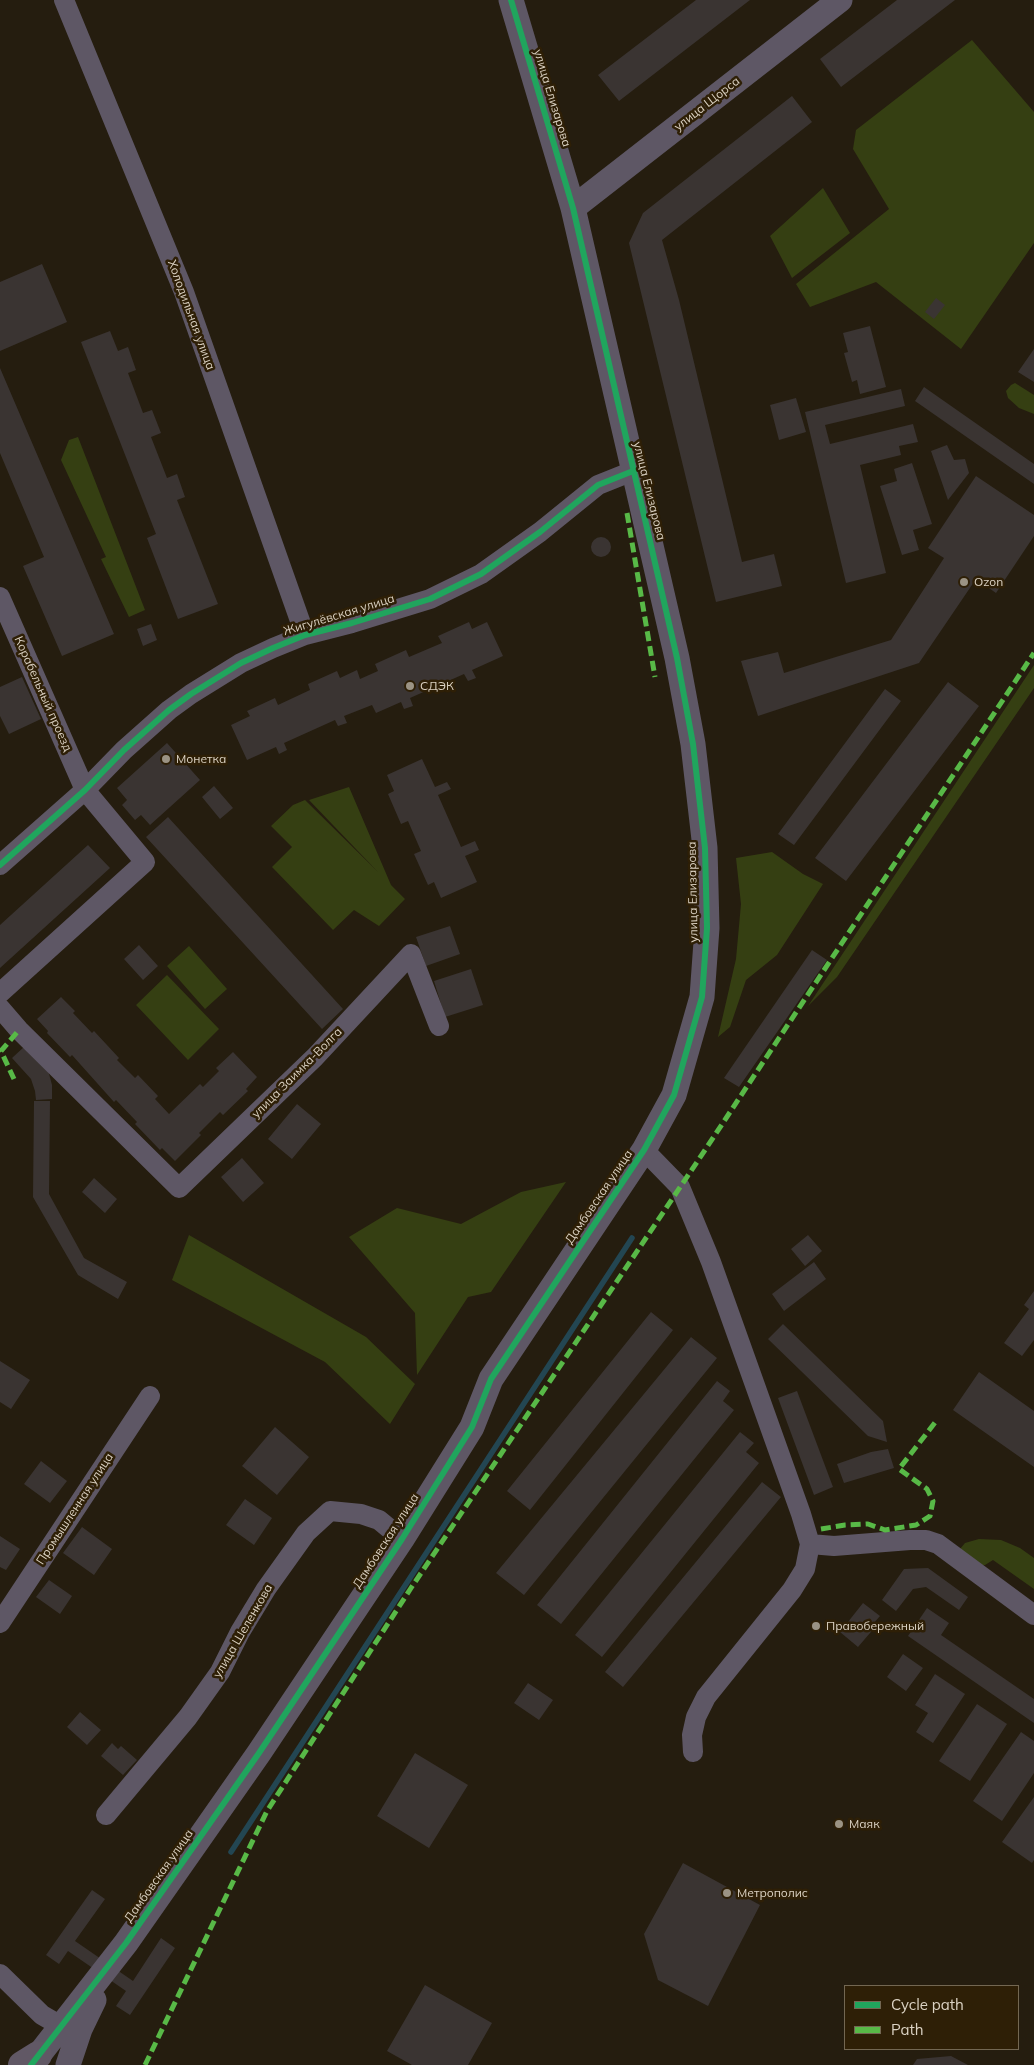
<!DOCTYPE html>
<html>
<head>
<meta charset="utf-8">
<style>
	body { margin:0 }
	#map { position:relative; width:1034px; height:2065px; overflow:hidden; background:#251d0f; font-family:Mulish,sans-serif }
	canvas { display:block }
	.legend { position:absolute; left:844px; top:1985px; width:175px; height:65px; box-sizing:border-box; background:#2e1f06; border:1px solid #736752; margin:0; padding:6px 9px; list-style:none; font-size:15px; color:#dbd2c3 }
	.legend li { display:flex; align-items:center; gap:10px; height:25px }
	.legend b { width:25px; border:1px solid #736752 }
</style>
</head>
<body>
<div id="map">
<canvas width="1034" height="2065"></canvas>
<ul class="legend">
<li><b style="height:6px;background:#20a55d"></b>Cycle path</li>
<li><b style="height:6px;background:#58b947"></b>Path</li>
</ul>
</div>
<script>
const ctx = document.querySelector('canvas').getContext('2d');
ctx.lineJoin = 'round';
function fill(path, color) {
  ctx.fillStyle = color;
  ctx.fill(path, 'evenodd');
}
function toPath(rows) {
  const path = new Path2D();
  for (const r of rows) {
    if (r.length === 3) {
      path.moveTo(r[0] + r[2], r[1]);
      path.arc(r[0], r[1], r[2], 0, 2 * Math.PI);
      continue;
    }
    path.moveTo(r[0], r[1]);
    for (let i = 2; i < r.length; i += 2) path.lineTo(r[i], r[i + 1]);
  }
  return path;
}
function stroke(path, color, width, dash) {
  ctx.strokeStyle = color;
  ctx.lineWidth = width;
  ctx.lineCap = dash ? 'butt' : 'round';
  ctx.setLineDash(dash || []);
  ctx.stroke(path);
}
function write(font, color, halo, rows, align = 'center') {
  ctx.font = font + ' Mulish,sans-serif';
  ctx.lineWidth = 5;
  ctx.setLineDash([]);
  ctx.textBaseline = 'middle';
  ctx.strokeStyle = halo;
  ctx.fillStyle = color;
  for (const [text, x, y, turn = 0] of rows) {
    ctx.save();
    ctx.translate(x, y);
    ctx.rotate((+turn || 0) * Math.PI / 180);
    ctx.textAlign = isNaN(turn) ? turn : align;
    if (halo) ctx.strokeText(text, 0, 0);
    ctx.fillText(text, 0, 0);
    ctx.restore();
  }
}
fill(toPath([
	[972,40,1034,112,1034,243,961,349,876,282,810,307,796,284,889,209,853,149,856,130],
	[823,188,850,233,792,278,770,236],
	[1015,383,1034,395,1034,414,1019,408,1008,398,1006,391,1011,385],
	[78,437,145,610,129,617,101,559,106,557,61,460,69,440],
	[1034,665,1034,688,837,977,808,1006],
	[349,787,391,885,405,899,379,926,354,910,333,930,272,867,292,847,271,826,293,805,305,800,378,872,309,800],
	[772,852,803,874,823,884,777,955,746,980,730,1027,718,1037,736,959,741,904,736,858],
	[189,946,227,989,205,1009,167,966],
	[167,975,219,1029,188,1060,136,1005],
	[566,1182,491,1292,468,1297,417,1375,415,1313,349,1237,397,1208,461,1224,521,1192],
	[189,1235,366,1337,415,1384,390,1424,325,1362,172,1280],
	[979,1539,1001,1540,1020,1548,1034,1558,1034,1589,993,1560,985,1565,978,1565,960,1549,965,1543]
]), '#353f12');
stroke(toPath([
	[231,1852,632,1238]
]), '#234652', 5.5);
fill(toPath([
	[696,0,750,0,619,101,598,75],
	[897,0,955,0,841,87,820,59],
	[792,96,812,122,662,240,679,300,742,562,774,554,782,586,716,602,629,243,643,213],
	[42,264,67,322,0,351,0,282],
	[936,298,945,305,934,319,925,312],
	[870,326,886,387,860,394,857,380,852,382,844,353,848,352,843,333],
	[110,331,118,351,128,347,136,370,128,373,143,413,152,410,161,433,151,437,167,478,177,474,185,497,177,500,218,604,178,619,147,538,156,534,81,342],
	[1034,349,1034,382,1018,372],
	[0,368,114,634,62,656,23,566,44,557,0,453],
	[924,387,1034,464,1034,484,915,401],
	[901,389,905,406,825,425,830,444,913,424,918,442,899,446,901,455,860,465,886,573,846,583,805,412],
	[796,398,806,432,779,440,770,405],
	[947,445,954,460,965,459,969,473,948,500,931,451],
	[912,463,932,524,913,530,919,550,902,555,880,486,897,481,894,469],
	[976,476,1034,515,1034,536,996,593,976,579,919,663,758,716,741,661,778,652,784,673,891,640,944,558,928,548],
	[601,547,10],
	[469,622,472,629,487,622,503,656,472,670,476,678,468,681,464,674,410,698,413,706,404,709,401,702,376,713,372,705,344,716,347,723,338,726,335,720,284,743,287,750,279,754,276,747,247,760,231,725,250,716,247,711,275,698,278,705,310,690,308,684,337,671,340,678,357,670,360,679,378,671,375,664,406,650,409,657,442,643,438,636],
	[151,624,157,640,143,646,137,629],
	[22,677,41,719,9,734,0,716,0,687],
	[948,682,979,706,846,881,815,858],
	[885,689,901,701,794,845,778,834],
	[167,743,200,780,150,825,141,815,135,820,122,805,127,800,117,788],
	[422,759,435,787,447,782,451,789,438,795,461,847,475,841,479,850,465,856,477,882,441,898,434,882,428,885,414,854,421,851,408,821,401,824,388,794,394,791,387,775],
	[214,786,233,808,220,819,202,797],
	[168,817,343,1009,322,1029,146,837],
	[88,845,110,868,0,968,0,925],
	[450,926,460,954,426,966,416,937],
	[139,945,158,966,143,980,124,959],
	[812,950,827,960,739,1087,724,1078],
	[471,969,483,1005,445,1017,434,981],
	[61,997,75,1011,73,1013,92,1033,94,1031,119,1058,117,1060,135,1078,138,1075,158,1096,155,1099,169,1114,200,1084,203,1087,219,1071,216,1068,233,1052,257,1077,246,1089,248,1091,223,1115,220,1112,199,1133,201,1135,175,1161,162,1148,160,1150,135,1124,137,1122,116,1100,114,1102,72,1055,70,1057,47,1033,48,1031,37,1019],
	[25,1046,48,1070,52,1085,52,1099,36,1100,35,1091,31,1079,12,1058],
	[34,1101,50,1101,49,1194,84,1258,127,1282,118,1299,78,1275,33,1197],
	[297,1104,321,1124,292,1159,268,1139],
	[242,1158,264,1183,243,1202,221,1177],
	[94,1178,117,1199,105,1213,82,1192],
	[808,1235,822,1251,805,1266,791,1249],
	[814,1262,826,1279,784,1311,772,1294],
	[1034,1291,1034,1340,1022,1356,1004,1343,1029,1309,1024,1305],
	[651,1312,673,1330,530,1510,507,1491],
	[783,1324,883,1421,887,1442,868,1436,768,1339],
	[691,1337,717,1358,524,1595,496,1573],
	[0,1361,30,1380,11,1409,0,1402],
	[979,1372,1034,1411,1034,1467,953,1410],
	[717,1381,730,1391,723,1401,734,1410,561,1624,537,1605],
	[797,1391,833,1487,814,1495,778,1398],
	[275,1427,309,1457,277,1495,242,1466],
	[740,1432,754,1443,746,1452,759,1463,602,1657,575,1635],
	[888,1449,894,1468,844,1483,837,1464,871,1452],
	[41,1461,67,1481,50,1503,24,1484],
	[762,1482,781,1497,623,1687,605,1672],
	[245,1499,272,1518,254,1545,226,1525],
	[82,1527,112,1549,94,1575,63,1553],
	[0,1536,20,1549,6,1570,0,1567],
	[928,1568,968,1597,959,1610,926,1587,913,1589,896,1611,882,1600,904,1569],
	[49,1580,72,1596,60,1614,36,1597],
	[863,1603,880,1616,873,1624,876,1626,858,1647,840,1632],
	[927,1608,949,1623,941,1635,1034,1699,1034,1723,908,1636],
	[903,1654,923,1668,906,1691,887,1677],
	[935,1674,965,1694,933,1743,916,1732,928,1713,915,1705],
	[528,1683,553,1700,539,1720,514,1703],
	[977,1704,1007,1724,970,1781,939,1761],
	[80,1712,101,1730,87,1745,67,1727],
	[1021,1732,1034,1741,1034,1773,1002,1821,973,1801],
	[112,1743,118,1749,121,1746,137,1760,123,1775,101,1756],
	[415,1753,468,1785,429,1848,377,1816],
	[1034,1797,1034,1860,1032,1863,1002,1842],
	[683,1863,760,1905,708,2006,658,1980,644,1934],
	[92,1890,105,1899,75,1941,133,1981,161,1938,175,1948,130,2015,116,2006,126,1991,68,1951,59,1964,46,1955],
	[425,1985,492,2023,468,2065,412,2065,387,2051],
	[951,2056,968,2065,913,2065,917,2059]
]), '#3a3432');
stroke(toPath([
	[64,0,184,292,305,635],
	[0,597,85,790,145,862,0,993],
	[0,865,85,790,124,750,169,710,191,694,241,663,273,648,305,635,352,623,430,599,481,574,540,532,598,485,633,471],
	[0,1008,19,1030,179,1188,315,1057,411,954,439,1026],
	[644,1150,680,1187,711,1262,801,1514,810,1544,805,1569,792,1590,706,1697,696,1717,692,1735,693,1752],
	[810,1544,834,1546,910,1540,926,1540,938,1544,1034,1615],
	[0,1623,150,1396],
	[106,1815,188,1717,220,1672,240,1632,266,1589,306,1533,330,1511,361,1514,379,1520,402,1539],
	[0,1974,42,2015,61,2026]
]), '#5e5765', 20);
stroke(toPath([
	[573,208,840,0],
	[31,2065,126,1943,259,1753,402,1539,472,1427,491,1379,644,1150,674,1095,702,997,707,928,705,848,693,744,677,658,573,208,511,0],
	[68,2065,80,2029,94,2000]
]), '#5e5765', 25);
stroke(toPath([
	[22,2065,38,2055]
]), '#615865', 28);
stroke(toPath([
	[627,513,655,677],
	[14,1079,1,1051,19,1030],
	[821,1529,845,1525,868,1524,885,1530,916,1525,930,1516,933,1501,927,1489,899,1469,937,1420],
	[145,2065,267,1811,411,1588,697,1162,1034,653]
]), '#58b947', 5, [10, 5]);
stroke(toPath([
	[0,865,85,790,124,750,169,710,191,694,241,663,273,648,305,635,352,623,430,599,481,574,540,532,598,485,633,471],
	[31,2065,126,1943,259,1753,402,1539,472,1427,491,1379,644,1150,674,1095,702,997,707,928,705,848,693,744,677,658,573,208,511,0]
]), '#20a55d', 6);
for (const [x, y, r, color] of [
	[964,582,5,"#9b9384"],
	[410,686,5,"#9b9384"],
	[166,759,5,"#9b9384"],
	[816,1626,5,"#9b9384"],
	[839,1824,5,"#9b9384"],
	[727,1893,5,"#9b9384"]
]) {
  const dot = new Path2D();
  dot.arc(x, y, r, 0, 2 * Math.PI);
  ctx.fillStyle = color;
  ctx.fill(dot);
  stroke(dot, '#2e1f06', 2);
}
write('12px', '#dbd2c3', '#2e1f06', [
	["улица Елизарова",552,98,73],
	["улица Щорса",707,104,-38],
	["Холодильная улица",191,315,70],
	["улица Елизарова",649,491,76],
	["Жигулёвская улица",339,615,-17],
	["Корабельный проезд",43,694,66],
	["улица Елизарова",693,892,-91],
	["улица Заимка-Волга",297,1073,-45],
	["Дамбовская улица",599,1197,-56],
	["Промышленная улица",75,1509,-57],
	["Дамбовская улица",386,1541,-57],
	["улица Шеленкова",243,1631,-60],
	["Дамбовская улица",159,1876,-55]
]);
write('12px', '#dbd2c3', '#2e1f06', [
	["Ozon",974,582],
	["СДЭК",420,686],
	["Монетка",176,759],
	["Правобережный",826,1626],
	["Маяк",849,1824],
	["Метрополис",737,1893]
], 'left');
</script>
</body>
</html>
